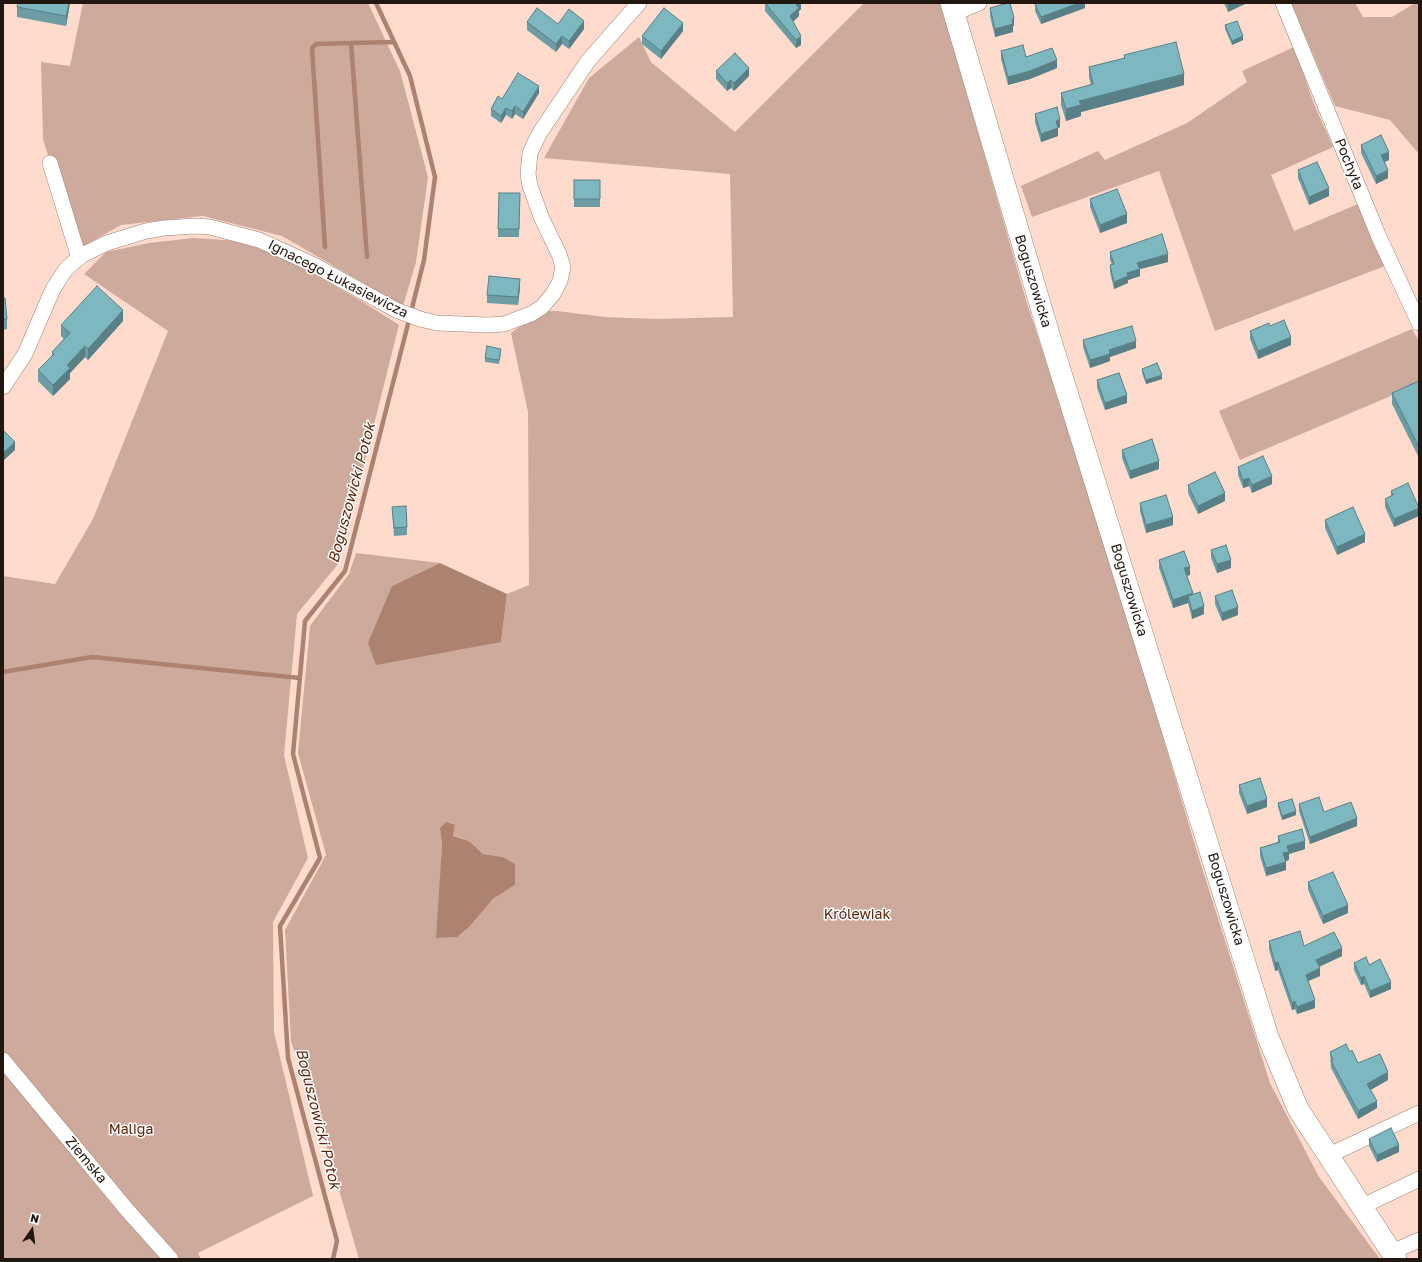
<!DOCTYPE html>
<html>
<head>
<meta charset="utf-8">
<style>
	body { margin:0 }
	#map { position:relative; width:1422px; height:1262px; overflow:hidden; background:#fedbcd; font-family:"Golos Text",sans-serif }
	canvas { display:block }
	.frame { position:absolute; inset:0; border:4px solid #221611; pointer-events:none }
	.north { position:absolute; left:12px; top:1210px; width:40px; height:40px; -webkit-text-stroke:3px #fff; paint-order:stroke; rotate:14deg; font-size:11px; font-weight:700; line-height:16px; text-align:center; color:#221611 }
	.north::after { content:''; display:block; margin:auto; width:14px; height:18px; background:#221611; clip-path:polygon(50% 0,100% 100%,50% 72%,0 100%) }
</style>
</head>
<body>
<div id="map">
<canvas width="1422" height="1262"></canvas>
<div class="frame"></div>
<div class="north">N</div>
</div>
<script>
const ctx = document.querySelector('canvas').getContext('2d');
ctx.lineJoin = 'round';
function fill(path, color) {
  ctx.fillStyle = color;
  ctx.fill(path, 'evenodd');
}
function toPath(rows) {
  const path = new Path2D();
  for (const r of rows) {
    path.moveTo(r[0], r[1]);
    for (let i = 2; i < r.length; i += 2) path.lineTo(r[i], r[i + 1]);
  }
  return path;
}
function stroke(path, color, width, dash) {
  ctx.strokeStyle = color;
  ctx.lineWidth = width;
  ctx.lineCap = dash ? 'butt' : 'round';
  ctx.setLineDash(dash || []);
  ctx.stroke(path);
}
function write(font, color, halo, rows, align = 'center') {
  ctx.font = font + ' "Golos Text",sans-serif';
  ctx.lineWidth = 3;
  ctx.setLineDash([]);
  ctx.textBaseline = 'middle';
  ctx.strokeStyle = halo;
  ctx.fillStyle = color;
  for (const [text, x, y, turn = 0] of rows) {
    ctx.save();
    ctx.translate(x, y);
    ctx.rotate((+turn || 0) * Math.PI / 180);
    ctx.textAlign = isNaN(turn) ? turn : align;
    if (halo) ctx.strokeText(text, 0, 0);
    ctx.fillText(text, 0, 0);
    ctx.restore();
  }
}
fill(toPath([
	[83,3,368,3,400,71,428,177,416,262,403,306,282,236,203,216,121,225,77,250,43,139,41,62,70,66],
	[864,3,941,3,1026,300,1110,558,1197,852,1270,1083,1319,1177,1380,1259,359,1259,311,1093,291,1042,285,930,326,855,298,753,310,626,349,574,356,553,440,563,392,586,501,642,507,594,529,585,528,412,511,333,541,311,557,311,605,317,656,319,733,317,730,174,544,158,589,78,639,37,651,62,735,132],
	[455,825,453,836,469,841,483,854,503,857,515,885,493,899,470,926,440,881,442,845,440,828],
	[1291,3,1355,3,1363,17,1392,17,1415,3,1419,3,1419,154,1390,120,1335,106],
	[1294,47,1314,104,1333,147,1271,175,1294,231,1358,204,1385,266,1215,331,1159,171,1032,217,1021,186,1098,151,1105,160,1187,123,1247,82,1242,71],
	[193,238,239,241,289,260,363,302,399,325,339,563,297,614,284,755,308,858,273,922,274,1032,313,1196,198,1253,201,1259,3,1259,3,576,55,584,93,519,168,331,84,274,106,252,149,243],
	[1412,329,1419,341,1419,384,1240,460,1219,411]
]), '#cdaa9c');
fill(toPath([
	[440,563,507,594,501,642,376,665,368,643,392,586],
	[446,822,455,825,453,836,469,841,483,854,503,857,515,864,515,885,493,899,470,926,457,937,436,938,442,845,440,828]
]), '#ae8271');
stroke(toPath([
	[376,3,410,76,435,177,424,260,412,308],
	[325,247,312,48,316,44,351,43],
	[367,257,351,43,394,42],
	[3,672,92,657,300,678],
	[333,1259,337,1241,288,1058,280,926,320,858,293,754,305,621,345,571,408,324]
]), '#ae8271', 4.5);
const street = toPath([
	[1283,3,1379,237,1419,323],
	[954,14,979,3],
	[50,163,79,258],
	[3,387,25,354,53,289,66,269,82,255,107,243,146,231,164,228,196,226,210,227,259,240,314,265,396,310,420,319,437,323,487,325,504,324,531,314,542,307,553,294,560,281,563,267,559,254,542,219,530,186,528,174,530,153,539,134,588,61,639,3],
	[3,1060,128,1211,171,1259],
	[1327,1156,1419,1113],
	[1361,1207,1419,1179],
	[1392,1252,1419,1240]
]);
const secondary = toPath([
	[951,3,1051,341,1268,1037,1298,1109,1396,1259]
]);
stroke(street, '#9f7f73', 16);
stroke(secondary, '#9f7f73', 22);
stroke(street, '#fff', 15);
stroke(secondary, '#fff', 21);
fill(toPath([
	[70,3,66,26,17,17,17,7],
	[765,3,801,3,801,9,799,11,799,16,793,22,801,45,796,48,765,11],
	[1085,3,1085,8,1041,24,1035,11,1035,4],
	[1224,3,1247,3,1228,12],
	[990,8,1014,26,1013,26,1013,32,995,37,990,16],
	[527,22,558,24,584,29,569,49,562,44,556,52,527,30],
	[1225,25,1243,40,1232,45,1225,29],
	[683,31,661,59,642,44,642,36],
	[1001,51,1026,57,1057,68,1030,79,1008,85,1001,59],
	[1124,55,1184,85,1081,112,1081,116,1066,121,1061,105,1061,93,1091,85,1089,78,1089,67,1124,58],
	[716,71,749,76,734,91,731,88,727,91,716,79],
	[539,93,523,119,515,114,512,119,506,115,501,123,491,116,491,109,502,99],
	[1035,114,1060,127,1058,128,1058,136,1041,142,1035,122],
	[1361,145,1389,160,1385,162,1388,178,1376,184,1361,153],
	[1298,170,1329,196,1309,205,1298,178],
	[574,180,600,180,600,207,574,207],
	[520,193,519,237,498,237,498,229],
	[1090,199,1127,223,1100,233,1090,207],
	[1110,252,1168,262,1140,269,1140,276,1128,280,1128,283,1114,289,1110,272,1110,265,1112,265,1110,260],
	[520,287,518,305,487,303,487,295],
	[3,298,7,319,7,329,3,330],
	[123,321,88,360,85,357,70,373,70,379,53,396,38,381,38,370,52,356,52,352,64,339,61,336,61,325],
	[1270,326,1291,345,1258,359,1250,339,1250,331],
	[1083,340,1136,348,1110,357,1110,361,1090,368,1083,347],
	[501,353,499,364,485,362,485,358],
	[1142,369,1162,379,1146,384,1142,373],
	[1097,380,1127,403,1105,410,1097,388],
	[1419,381,1419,458,1392,404,1392,393],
	[1122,450,1159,469,1130,479,1122,458],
	[1238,467,1272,484,1252,493,1249,486,1243,488,1238,475],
	[1188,485,1225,501,1198,514,1188,493],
	[1391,491,1419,516,1394,527,1385,507,1385,499,1391,496],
	[1140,503,1173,525,1146,533,1140,511],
	[392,507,407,527,407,535,394,536],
	[1325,520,1365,542,1337,555,1325,528],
	[1211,550,1231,568,1217,573,1211,558],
	[1159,560,1190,575,1187,576,1193,595,1204,614,1192,619,1188,603,1173,608,1159,568],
	[1215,596,1238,615,1222,621,1215,604],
	[1239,785,1267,807,1247,814,1239,793],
	[1278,803,1296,815,1282,820,1278,807],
	[1299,804,1324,812,1357,826,1310,844,1299,811],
	[1278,836,1305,849,1289,854,1289,860,1286,861,1286,870,1266,876,1260,856,1260,848,1278,842],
	[1308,882,1348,913,1323,924,1308,890],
	[1269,941,1304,946,1342,956,1319,967,1320,976,1308,981,1315,1008,1297,1014,1295,1009,1292,1010,1278,970,1275,971,1269,949],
	[1354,963,1369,965,1391,989,1370,998,1364,984,1361,985,1354,970],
	[1330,1052,1350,1052,1358,1063,1388,1080,1370,1090,1377,1108,1358,1119,1331,1068],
	[1369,1139,1399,1152,1377,1162,1369,1146]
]), '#6c9da4');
fill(toPath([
	[69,3,70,3,66,26,66,16],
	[798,3,801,3,801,9,799,11,799,16,790,24,790,16,796,5],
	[1079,3,1085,3,1085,8,1041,24,1041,17],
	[1230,3,1247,3,1228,12,1228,4],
	[1014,18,1014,26,1013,26,1013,32,995,37,995,29,1012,19],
	[584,21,584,29,569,49,569,41],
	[683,23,683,31,661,59,661,51],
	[562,36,562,44,556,52,556,44],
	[801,36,801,45,796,48,796,40],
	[1243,36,1243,40,1232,45,1232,41],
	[1057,60,1057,68,1030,79,1008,85,1008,77],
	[749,68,749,76,734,91,734,83],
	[1184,74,1184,85,1081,112,1081,116,1066,121,1066,109,1079,101],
	[731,80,731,88,727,91,727,83],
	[539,86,539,93,523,119,523,112],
	[515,106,515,114,512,119,512,111],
	[506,108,506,115,501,123,501,116],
	[1060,119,1060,127,1056,129,1056,121],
	[1058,128,1058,136,1041,142,1041,134],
	[1389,152,1389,160,1381,163,1381,155],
	[1388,170,1388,178,1376,184,1376,176],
	[1329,188,1329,196,1309,205,1309,197],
	[1127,214,1127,223,1100,233,1100,225],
	[1168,254,1168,262,1140,269,1140,276,1128,280,1128,283,1114,289,1114,282,1127,273,1137,263],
	[520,279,520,287,518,305,518,297],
	[123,310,123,321,88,360,88,349],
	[1291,337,1291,345,1258,359,1258,351],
	[1136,341,1136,348,1110,357,1110,361,1090,368,1090,360,1109,350],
	[85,346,85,357,70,373,70,379,53,396,53,385,67,365],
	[1162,375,1162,379,1146,384,1146,380],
	[1127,395,1127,403,1105,410,1105,403],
	[15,442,15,450,3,461,3,453],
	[1159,461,1159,469,1130,479,1130,471],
	[1272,476,1272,484,1252,493,1252,485],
	[1249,478,1249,486,1243,488,1243,480],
	[1225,493,1225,501,1198,514,1198,506],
	[1419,508,1419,516,1394,527,1394,519],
	[1173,517,1173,525,1146,533,1146,525],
	[1365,534,1365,542,1337,555,1337,547],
	[1231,560,1231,568,1217,573,1217,564],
	[1190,567,1190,575,1184,576,1184,568],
	[1193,593,1193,601,1188,596,1188,603,1173,608,1173,600],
	[1204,606,1204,614,1192,619,1192,611],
	[1238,607,1238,615,1222,621,1222,613],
	[1267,799,1267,807,1247,814,1247,806],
	[1296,811,1296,815,1282,820,1282,816],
	[1357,818,1357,826,1310,844,1310,837],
	[1305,841,1305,849,1289,854,1289,860,1283,861,1283,853,1287,846],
	[1286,862,1286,870,1266,876,1266,868],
	[1348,905,1348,913,1323,924,1323,916],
	[1342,948,1342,956,1316,968,1316,960],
	[1278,962,1278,970,1275,971,1275,963],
	[1320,968,1320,976,1306,982,1306,975],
	[1364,976,1364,984,1361,985,1361,978],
	[1391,982,1391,989,1370,998,1370,991],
	[1315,1000,1315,1008,1297,1014,1297,1007],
	[1295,1001,1295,1009,1292,1010,1292,1003],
	[1388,1072,1388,1080,1367,1092,1367,1084],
	[1377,1101,1377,1108,1358,1119,1358,1111],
	[1399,1145,1399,1152,1377,1162,1377,1155]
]), '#588086');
const building = toPath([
	[18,3,69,3,66,16,17,7,18,3],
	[765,3,798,3,796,5,799,8,790,16,801,36,796,40,765,3],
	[1008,3,1010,3,1014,18,1012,19,1013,24,995,29,990,8,1008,3],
	[1036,3,1079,3,1041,17,1035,4,1036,3],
	[537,8,558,24,569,9,584,21,569,41,562,36,556,44,527,22,537,8],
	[664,8,683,23,661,51,642,36,664,8],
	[1237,21,1243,36,1232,41,1225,25,1237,21],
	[1176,42,1184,74,1079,101,1081,105,1066,109,1061,93,1093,84,1089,67,1125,58,1124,55,1176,42],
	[1023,45,1026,57,1052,48,1057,60,1030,71,1008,77,1001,51,1023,45],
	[735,53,749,68,734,83,731,80,727,83,716,71,735,53],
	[518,73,539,86,523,112,515,106,512,111,506,108,501,116,491,109,498,96,502,99,518,73],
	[1057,107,1060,119,1056,121,1058,128,1041,134,1035,114,1057,107],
	[1381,135,1389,152,1381,155,1388,170,1376,176,1361,145,1381,135],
	[1317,162,1329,188,1309,197,1298,170,1317,162],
	[574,180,600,180,600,199,574,199,574,180],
	[1117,189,1127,214,1100,225,1090,199,1117,189],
	[499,193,520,193,519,229,498,229,499,193],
	[1162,234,1168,254,1137,263,1140,269,1127,273,1128,276,1114,282,1110,265,1114,264,1110,252,1162,234],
	[489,276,520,279,518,297,487,295,489,276],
	[97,286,123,310,88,349,85,346,67,365,70,368,53,385,38,370,54,354,52,352,70,333,61,325,97,286],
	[3,298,5,298,7,319,3,319,3,298],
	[1284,320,1291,337,1258,351,1250,331,1269,323,1270,326,1284,320],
	[1132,326,1136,341,1109,350,1110,354,1090,360,1083,340,1132,326],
	[487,346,501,349,499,360,485,358,487,346],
	[1157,363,1162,375,1146,380,1142,369,1157,363],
	[1119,373,1127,395,1105,403,1097,380,1119,373],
	[1419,381,1419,447,1392,393,1419,381],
	[3,430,15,442,3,453,3,430],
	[1152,439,1159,461,1130,471,1122,450,1152,439],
	[1263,456,1272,476,1252,485,1249,478,1243,480,1238,467,1263,456],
	[1215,472,1225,493,1198,506,1188,485,1215,472],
	[1408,483,1419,508,1394,519,1385,499,1393,495,1391,491,1408,483],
	[1166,495,1173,517,1146,525,1140,503,1166,495],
	[406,506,407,527,394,528,392,507,406,506],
	[1353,507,1365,534,1337,547,1325,520,1353,507],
	[1226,545,1231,560,1217,564,1211,550,1226,545],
	[1184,551,1190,567,1184,568,1193,593,1173,600,1159,560,1184,551],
	[1232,590,1238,607,1222,613,1215,596,1232,590],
	[1200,592,1204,606,1192,611,1188,596,1200,592],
	[1260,778,1267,799,1247,806,1239,785,1260,778],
	[1319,797,1324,812,1351,802,1357,818,1310,837,1299,804,1319,797],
	[1292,799,1296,811,1282,816,1278,803,1292,799],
	[1302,829,1305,841,1287,846,1289,852,1283,853,1286,862,1266,868,1260,848,1280,842,1278,836,1302,829],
	[1333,872,1348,905,1323,916,1308,882,1333,872],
	[1300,931,1304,946,1334,932,1342,948,1316,960,1320,968,1306,975,1315,1000,1297,1007,1295,1001,1292,1003,1278,962,1275,963,1269,941,1300,931],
	[1366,957,1369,965,1380,959,1391,982,1370,991,1364,976,1361,978,1354,963,1366,957],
	[1346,1044,1350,1052,1352,1050,1358,1063,1380,1054,1388,1072,1367,1084,1377,1101,1358,1111,1331,1061,1333,1060,1330,1052,1346,1044],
	[1391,1128,1399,1145,1377,1155,1369,1139,1391,1128]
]);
fill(building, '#7db7bf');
stroke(building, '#588086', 1);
write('14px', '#221611', '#fff', [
	["Pochyła",1349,164,68],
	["Ignacego Łukasiewicza",338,279,27],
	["Boguszowicka",1033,281,73],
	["Boguszowicka",1129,590,73],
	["Boguszowicka",1226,899,73],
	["Ziemska",86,1160,50]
]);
write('14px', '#5b2208', '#fff', [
	["Królewiak",857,915],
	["Maliga",131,1130]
]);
write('italic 15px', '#5e250c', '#fff', [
	["Boguszowicki Potok",352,493,-75],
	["Boguszowicki Potok",318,1119,76]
]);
</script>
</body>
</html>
